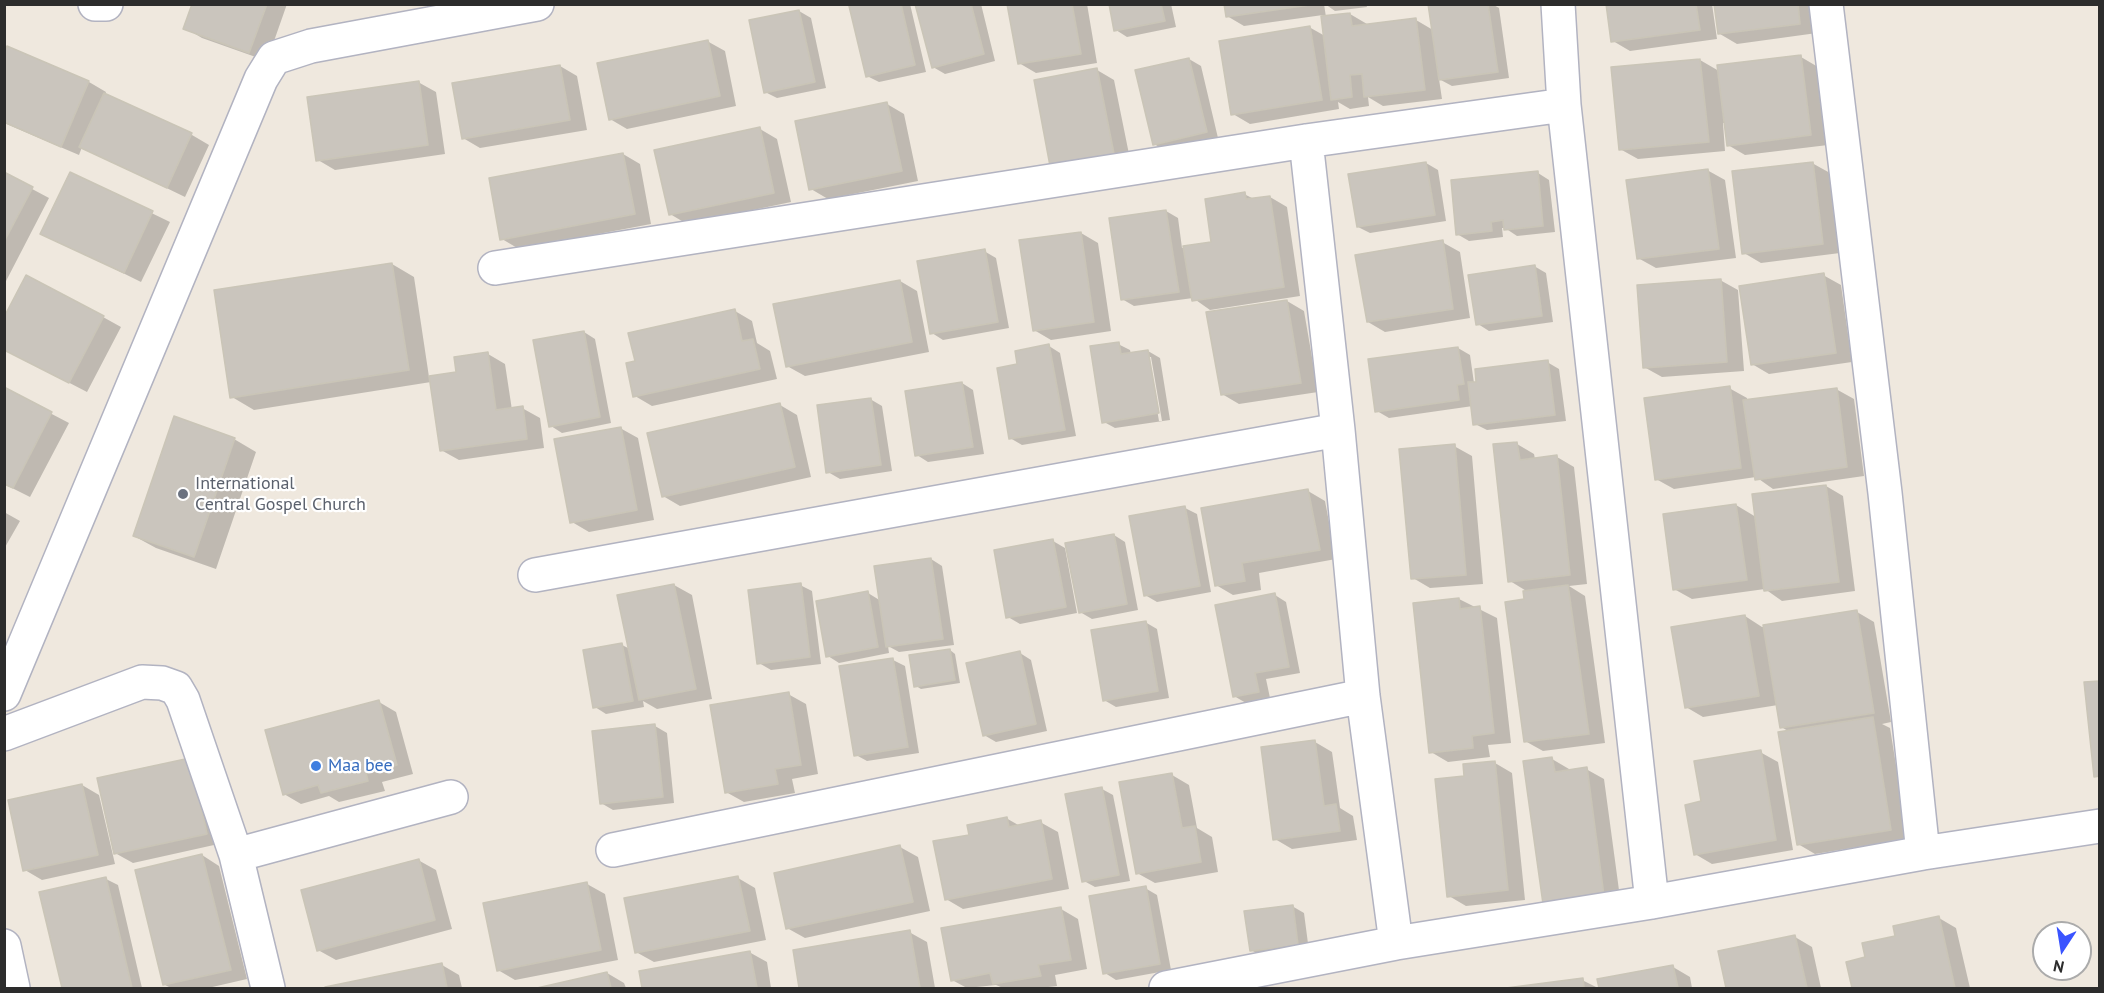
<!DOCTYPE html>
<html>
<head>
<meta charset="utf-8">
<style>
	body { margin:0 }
	#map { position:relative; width:2104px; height:993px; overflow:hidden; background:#efe8de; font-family:"PT Sans",sans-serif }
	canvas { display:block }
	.frame { position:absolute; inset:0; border:6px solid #2c2c2c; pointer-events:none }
	.north { position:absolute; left:2032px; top:921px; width:60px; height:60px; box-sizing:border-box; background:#fff; border:2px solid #ababab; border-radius:50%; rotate:192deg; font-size:16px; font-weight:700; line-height:24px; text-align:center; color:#2c2c2c }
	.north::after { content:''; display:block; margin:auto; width:21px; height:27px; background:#3a54ff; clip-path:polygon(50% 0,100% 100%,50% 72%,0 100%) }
</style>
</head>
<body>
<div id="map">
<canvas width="2104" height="993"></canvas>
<div class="frame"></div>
<div class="north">N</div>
</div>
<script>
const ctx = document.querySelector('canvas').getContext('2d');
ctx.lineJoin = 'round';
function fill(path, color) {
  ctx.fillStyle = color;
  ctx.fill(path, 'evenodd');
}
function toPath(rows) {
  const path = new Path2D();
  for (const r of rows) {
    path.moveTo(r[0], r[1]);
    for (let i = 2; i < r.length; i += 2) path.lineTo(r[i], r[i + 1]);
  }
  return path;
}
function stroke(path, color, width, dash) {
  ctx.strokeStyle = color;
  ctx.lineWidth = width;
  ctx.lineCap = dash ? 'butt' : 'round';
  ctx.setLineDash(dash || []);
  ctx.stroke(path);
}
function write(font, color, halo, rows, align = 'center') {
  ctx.font = font + ' "PT Sans",sans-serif';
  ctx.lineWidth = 4.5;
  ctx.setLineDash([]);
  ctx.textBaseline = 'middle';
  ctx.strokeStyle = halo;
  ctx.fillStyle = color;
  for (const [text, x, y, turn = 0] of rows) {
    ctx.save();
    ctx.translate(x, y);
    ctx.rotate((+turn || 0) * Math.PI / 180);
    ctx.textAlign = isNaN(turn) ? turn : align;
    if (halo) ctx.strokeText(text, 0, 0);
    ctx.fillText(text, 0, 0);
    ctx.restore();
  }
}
fill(toPath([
	[194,4,287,4,267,61,202,38,185,28],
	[863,4,910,4,926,72,879,82,867,76],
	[917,4,981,4,995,61,945,74,933,67],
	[1008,4,1087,4,1097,63,1036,73,1019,63],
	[1111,4,1171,4,1176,27,1127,37,1116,30],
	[1225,4,1324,4,1326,17,1350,14,1367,24,1416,20,1433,30,1429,4,1492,4,1499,8,1509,78,1452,86,1439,79,1442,99,1383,106,1368,97,1369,106,1350,109,1338,102,1339,109,1250,124,1233,114,1309,27,1325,36,1323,15,1244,26,1227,16],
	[1325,4,1366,4,1367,7,1335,11],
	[1608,4,1712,4,1717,39,1630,51,1613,41],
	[1716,4,1813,4,1817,33,1737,44,1720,34],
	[799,11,811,18,826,88,777,98,765,92],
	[707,41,725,51,736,106,627,129,610,119],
	[7,48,89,82,106,92,105,95,192,135,209,145,185,197,82,147,79,155,4,123,4,54],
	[1801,57,1818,67,1828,145,1745,155,1728,145,1725,123,1723,123,1725,151,1638,159,1620,149,1700,60,1719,71],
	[1189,59,1201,66,1218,138,1166,151,1154,144],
	[560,66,577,76,587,130,480,148,463,138],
	[1097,70,1114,80,1131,164,1069,175],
	[418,82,436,92,445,154,335,170,318,160],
	[887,104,904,114,918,181,828,199,811,189],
	[760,129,777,139,791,202,687,224,670,214],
	[623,154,640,164,651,224,519,249,502,239],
	[1426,163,1438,170,1446,221,1370,233,1358,227],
	[1812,163,1830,173,1840,253,1761,263,1744,253],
	[1707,170,1725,180,1736,258,1656,268,1638,258],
	[1538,173,1549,180,1555,232,1517,236,1505,228,1502,228,1503,237,1469,241,1457,234],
	[4,174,49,198,5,283,4,283],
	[71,174,170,222,141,282,42,233],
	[1244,194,1254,199,1270,197,1287,207,1300,296,1210,310,1193,298,1134,306,1122,299,1166,211,1178,218,1182,248,1213,244],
	[1081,233,1098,243,1111,331,1051,340,1034,330],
	[1442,242,1460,252,1470,318,1385,332,1368,322],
	[984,251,996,258,1009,328,943,340,932,333],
	[392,264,414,277,429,377,458,373,488,354,505,364,512,410,522,408,540,418,544,448,459,460,441,450,431,382,254,410,232,397],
	[1534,266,1546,273,1553,322,1489,331,1478,324],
	[1823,275,1841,285,1852,362,1769,374,1752,364],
	[1720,280,1738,290,1744,371,1662,377,1644,367],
	[900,281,917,291,929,352,805,376,787,366],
	[1287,301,1304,311,1318,392,1239,404,1222,394],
	[735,311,752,321,757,343,770,351,777,379,652,406,635,396,636,363],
	[103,317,121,327,87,392,4,349],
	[584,332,595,339,611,423,562,433,551,426],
	[1118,344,1130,350,1131,354,1148,351,1160,358,1170,420,1115,428,1104,422],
	[1148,357,1151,357,1162,421,1159,421],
	[1049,346,1060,353,1076,436,1022,445,1010,438,1019,365],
	[1458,348,1470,355,1474,383,1547,362,1559,369,1566,421,1487,430,1475,424,1473,406,1389,418,1377,411],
	[962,383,973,390,984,454,928,462,917,455],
	[1729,388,1747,398,1747,401,1836,389,1854,399,1864,476,1773,489,1756,477,1674,489,1656,479],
	[4,389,69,423,30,497,4,484],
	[870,399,882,406,892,471,840,479,828,472],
	[780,405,797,415,811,477,680,506,663,496],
	[620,428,638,438,654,520,589,532,572,522],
	[234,439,256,452,216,569,156,548,134,536],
	[1517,444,1534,454,1535,459,1557,457,1574,467,1587,584,1569,586,1585,596,1605,743,1543,751,1525,741,1526,601,1528,592,1510,581],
	[1454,446,1472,456,1483,584,1430,588,1413,578],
	[1826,486,1843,496,1855,591,1782,601,1765,589,1692,599,1674,589,1736,505,1756,517],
	[1308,491,1325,501,1336,559,1259,573,1261,590,1233,595,1216,585],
	[1185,508,1197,514,1211,592,1157,602,1145,595],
	[4,512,20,521,4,549],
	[1114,535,1125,542,1138,610,1092,619,1080,612],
	[1053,541,1065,548,1077,613,1020,624,1008,617],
	[931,559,942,566,954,645,899,652,888,646,889,653,839,663,828,656,868,593,881,601],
	[674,585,692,595,712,699,657,709,643,701,644,707,606,714,595,707,622,645,630,649],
	[800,585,812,591,821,664,771,670,759,663],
	[1275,595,1286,602,1300,673,1266,679,1270,698,1246,703,1234,696],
	[1459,599,1497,618,1511,743,1488,745,1490,757,1448,762,1431,752],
	[1857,612,1874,622,1891,722,1882,724,1890,728,1908,839,1815,854,1798,844,1790,732,1781,727,1778,705,1703,717,1686,707,1745,616,1762,627],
	[1145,622,1157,629,1169,698,1116,707,1104,700],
	[950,650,955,654,960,683,921,689,916,686],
	[1020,653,1031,660,1047,731,996,742,984,735],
	[893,660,905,666,919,753,867,761,856,755],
	[788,694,806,704,818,774,792,779,795,793,744,802,726,792],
	[379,702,396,712,413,774,382,782,385,791,339,802,329,796,301,804,284,794],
	[655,726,667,733,674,803,613,810,601,803],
	[1315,742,1332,752,1340,808,1353,816,1357,840,1292,849,1275,839],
	[1760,752,1778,762,1793,850,1712,864,1695,854,1703,803],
	[190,759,223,843,133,863,115,853],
	[1552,759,1569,769,1570,771,1586,769,1604,779,1621,905,1562,913],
	[1495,763,1512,773,1525,900,1466,906,1449,896,1466,778],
	[1172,775,1189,785,1197,828,1212,837,1218,872,1155,883,1137,873],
	[82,785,99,795,115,864,42,880,25,870],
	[1102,789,1113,795,1130,881,1095,887,1084,881],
	[1006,818,1020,826,1040,822,1058,832,1069,889,963,909,946,899,971,836],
	[900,847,918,857,930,911,805,938,787,928],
	[202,855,219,866,247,979,208,988,171,988,165,985],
	[418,860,436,870,452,929,336,960,318,950],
	[738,878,755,888,766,940,654,962,636,952],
	[106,879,118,885,142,988,63,988,41,893],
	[587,884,605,894,618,960,515,980,498,970],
	[1145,888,1157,895,1171,970,1116,980,1105,973],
	[1292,906,1304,913,1309,951,1263,957,1251,950],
	[1061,909,1078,919,1087,969,1055,975,1057,986,1040,988,1003,988,996,985,967,988,952,980],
	[1939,918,1956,928,1970,988,1853,988,1848,963,1867,959,1897,937],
	[909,932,927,942,935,988,801,988,795,951],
	[1795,937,1812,947,1821,988,1727,988,1720,953],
	[749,952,767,962,771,988,643,988,640,972],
	[442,965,459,975,462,988,327,988],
	[1673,967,1690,977,1692,988,1600,988,1599,980],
	[607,973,624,983,626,988,543,988],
	[1582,980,1598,988,1517,988]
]), '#0003');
const building = toPath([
	[192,4,267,4,249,53,183,29,192,4],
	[856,4,901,4,915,65,866,77,849,6,856,4],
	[915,4,971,4,984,54,932,68,915,4],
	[1007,4,1072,4,1081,54,1018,64,1007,4],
	[1109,4,1161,4,1165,21,1114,31,1109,4],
	[1224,4,1309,4,1309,5,1226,17,1224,4],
	[1428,4,1488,4,1498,72,1439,80,1428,4],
	[1606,4,1696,4,1700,30,1611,42,1606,4],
	[1714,4,1798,4,1800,24,1718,34,1714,4],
	[799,10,815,82,764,93,749,20,799,10],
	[1350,13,1352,26,1416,18,1425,90,1364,97,1362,74,1350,75,1352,97,1331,100,1321,16,1350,13],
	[1310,26,1322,100,1231,115,1219,41,1310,26],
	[708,40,720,96,609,120,597,63,708,40],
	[7,46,89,81,61,147,4,122,4,51,7,46],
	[1801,55,1811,135,1727,146,1717,65,1801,55],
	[1189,58,1207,132,1153,145,1135,70,1189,58],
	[1700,59,1709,142,1619,150,1611,67,1700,59],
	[560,65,570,120,462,139,452,83,560,65],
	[1097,68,1114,154,1050,166,1034,80,1097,68],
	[419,81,428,145,316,161,307,97,419,81],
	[104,93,192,133,167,188,79,147,104,93],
	[887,102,902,171,809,190,795,121,887,102],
	[760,127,774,193,669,215,654,150,760,127],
	[623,153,635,214,500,240,489,178,623,153],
	[1426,162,1435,215,1357,227,1348,174,1426,162],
	[1813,162,1823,244,1742,254,1732,171,1813,162],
	[1708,169,1719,249,1637,259,1626,180,1708,169],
	[1538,171,1543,226,1504,230,1503,220,1491,222,1492,231,1456,235,1451,180,1538,171],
	[4,172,33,187,4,242,4,172],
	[70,172,153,211,124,273,40,234,70,172],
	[1245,192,1246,199,1270,196,1284,287,1192,301,1183,246,1211,242,1205,199,1245,192],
	[1166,210,1179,292,1121,300,1109,218,1166,210],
	[1081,232,1094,322,1033,331,1019,240,1081,232],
	[1443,240,1453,309,1367,322,1355,255,1443,240],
	[985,249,998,322,930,334,917,261,985,249],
	[392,263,409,370,230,398,214,290,392,263],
	[1535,265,1542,316,1476,325,1468,275,1535,265],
	[1824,273,1836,353,1751,365,1739,286,1824,273],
	[26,275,104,316,69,383,4,350,4,317,26,275],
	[1721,279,1727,362,1643,368,1637,285,1721,279],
	[900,280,912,342,786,367,773,304,900,280],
	[1287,300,1301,383,1221,395,1206,312,1287,300],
	[735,309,742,341,753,339,760,369,633,397,626,363,635,361,628,333,735,309],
	[584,331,600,417,549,427,533,340,584,331],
	[1119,342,1121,354,1148,350,1159,413,1102,423,1090,346,1119,342],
	[1049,344,1065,430,1009,439,997,368,1017,364,1015,351,1049,344],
	[1458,347,1464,384,1457,385,1459,400,1375,412,1368,359,1458,347],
	[488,352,496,410,523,406,527,439,440,451,429,376,456,372,454,357,488,352],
	[1548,360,1555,415,1473,425,1468,382,1476,382,1475,369,1548,360],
	[962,382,973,447,915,456,905,391,962,382],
	[1730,386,1741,468,1655,480,1644,398,1730,386],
	[4,387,52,412,13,488,4,484,4,387],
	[1837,388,1847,467,1755,480,1743,400,1837,388],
	[871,398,881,465,826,473,817,405,871,398],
	[780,403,795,467,662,497,647,433,780,403],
	[174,416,235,438,194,557,133,536,174,416],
	[621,427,637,510,570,523,554,439,621,427],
	[1517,442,1520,460,1557,455,1570,575,1508,582,1493,444,1517,442],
	[1455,444,1466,575,1411,579,1399,449,1455,444],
	[1826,485,1839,582,1764,591,1752,494,1826,485],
	[1308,489,1320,550,1242,563,1245,581,1215,586,1201,508,1308,489],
	[1736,504,1747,580,1673,590,1663,514,1736,504],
	[1185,506,1200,586,1144,596,1129,516,1185,506],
	[1114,534,1127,604,1079,613,1065,543,1114,534],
	[1053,539,1066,607,1006,618,994,550,1053,539],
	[931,558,943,639,886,647,874,566,931,558],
	[801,583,810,657,757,664,748,590,801,583],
	[674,584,696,689,639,700,617,595,674,584],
	[1568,585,1589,734,1524,742,1505,602,1524,599,1523,591,1568,585],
	[868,591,878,647,826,657,816,601,868,591],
	[1275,593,1289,667,1255,673,1259,692,1233,697,1215,605,1275,593],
	[1459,598,1460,609,1480,606,1494,733,1472,736,1473,748,1429,753,1413,603,1459,598],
	[1857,610,1874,713,1780,728,1763,625,1857,610],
	[1745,615,1759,696,1685,708,1671,627,1745,615],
	[1146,621,1158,691,1103,701,1091,630,1146,621],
	[622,643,633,701,593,708,583,650,622,643],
	[950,649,955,680,914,687,909,655,950,649],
	[1020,651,1036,724,983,736,966,663,1020,651],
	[893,658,908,747,854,756,839,666,893,658],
	[2100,681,2100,776,2094,777,2084,682,2100,681],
	[789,692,801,765,775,769,778,784,725,793,710,705,789,692],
	[379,700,397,765,366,773,368,781,321,793,318,785,283,795,265,730,379,700],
	[1873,717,1891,830,1797,845,1778,732,1873,717],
	[655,724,663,797,600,804,592,731,655,724],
	[1315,740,1324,806,1336,804,1340,831,1273,840,1261,747,1315,740],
	[1761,750,1776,840,1694,855,1685,805,1701,801,1694,761,1761,750],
	[1552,757,1555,772,1587,767,1604,896,1543,904,1523,761,1552,757],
	[190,758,207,834,114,854,97,778,190,758],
	[1495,761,1508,890,1447,897,1435,779,1464,776,1463,764,1495,761],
	[1172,773,1182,828,1195,826,1201,862,1136,874,1119,782,1172,773],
	[82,784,98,855,23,871,8,800,82,784],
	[1102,787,1119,875,1082,882,1065,794,1102,787],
	[1007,817,1009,827,1041,820,1052,879,945,900,933,841,969,835,967,825,1007,817],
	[900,845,913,902,786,929,774,873,900,845],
	[202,854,231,970,163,985,135,870,202,854],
	[419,859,435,920,317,951,301,890,419,859],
	[738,876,750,931,635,953,624,898,738,876],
	[106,877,132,988,62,988,39,892,106,877],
	[587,882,601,950,497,971,483,903,587,882],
	[1146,886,1160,964,1103,974,1089,896,1146,886],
	[1293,905,1298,945,1250,951,1244,911,1293,905],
	[1061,907,1071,960,1038,965,1041,976,993,984,990,973,951,981,941,928,1061,907],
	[1939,916,1955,988,1852,988,1846,962,1865,957,1862,943,1895,936,1893,926,1939,916],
	[910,930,920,988,799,988,793,950,910,930],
	[1795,935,1807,988,1726,988,1718,951,1795,935],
	[750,951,757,988,642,988,639,971,750,951],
	[442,963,447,988,326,988,325,987,442,963],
	[1673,965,1678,988,1599,988,1597,979,1673,965],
	[607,972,611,988,537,988,607,972],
	[1583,978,1584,988,1506,988,1583,978]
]);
fill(building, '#cac5bd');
stroke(building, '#cac5b7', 1.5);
const minor = toPath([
	[95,4,106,4],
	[1558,4,1564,105,1652,902],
	[1826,4,1885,493,1923,853],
	[1306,141,1338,430,1363,696,1396,943],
	[495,268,1306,141,1564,105],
	[535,575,1338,430],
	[4,694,261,79,274,58,311,46,537,4],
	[4,734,142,682,162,683,176,688,183,700,236,855,268,988],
	[613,850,1363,696],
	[236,855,451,797],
	[4,946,13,988],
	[1166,988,1396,943,1652,902,1923,853,2100,826]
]);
stroke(minor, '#b2b3c1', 36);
stroke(minor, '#fff', 33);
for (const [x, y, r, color] of [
	[183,494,6,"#6b7280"],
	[316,766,6,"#3f7fe0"]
]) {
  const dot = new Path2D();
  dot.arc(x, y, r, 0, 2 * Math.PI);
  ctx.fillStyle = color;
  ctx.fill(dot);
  stroke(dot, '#fff', 2);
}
write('18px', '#5b616d', '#fff', [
	["International",195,484],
	["Central Gospel Church",195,505]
], 'left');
write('18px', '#366cbe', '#fff', [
	["Maa bee",328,766]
], 'left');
</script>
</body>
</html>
